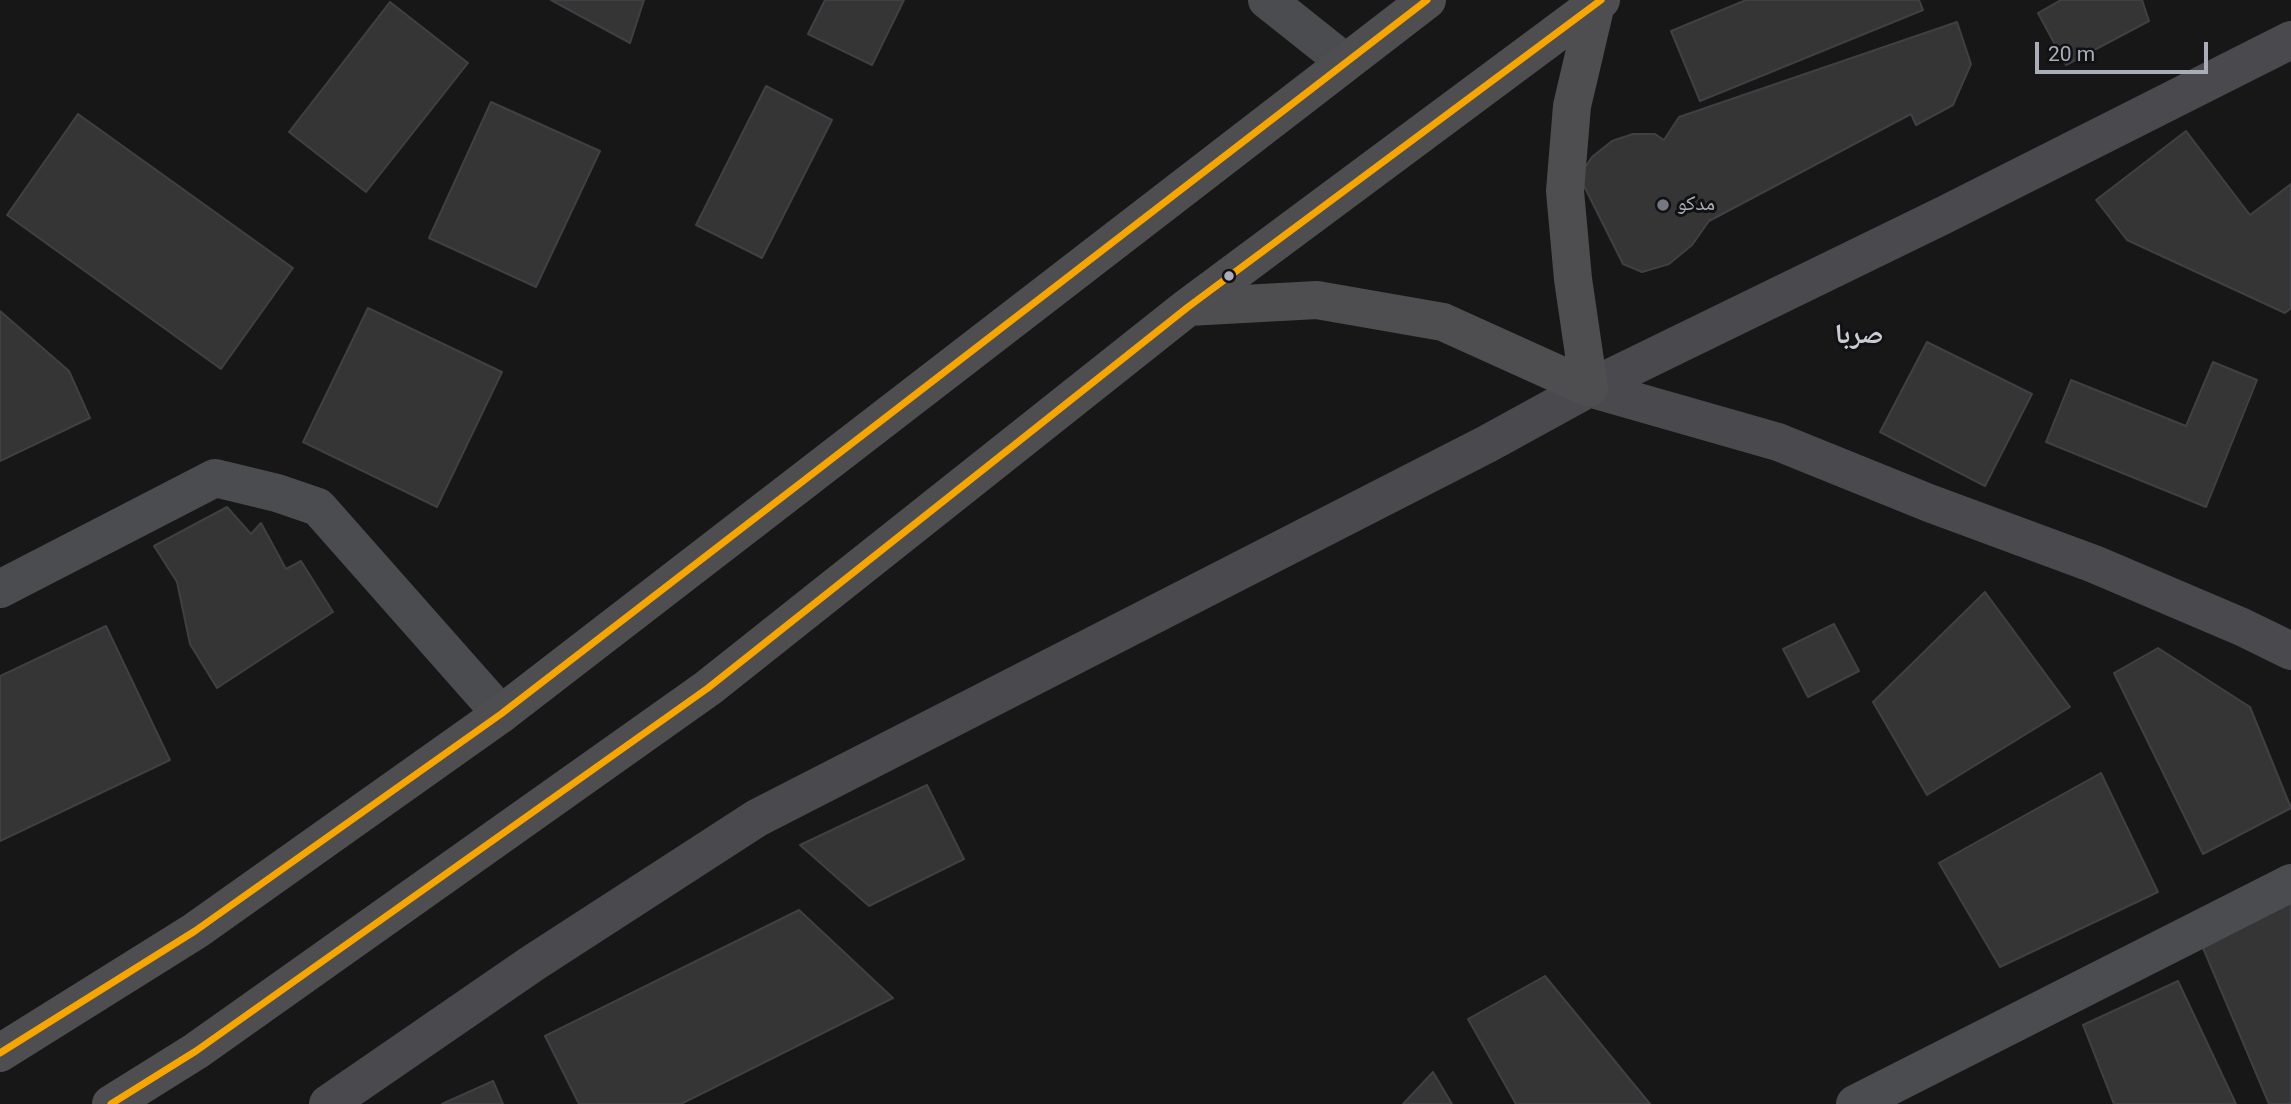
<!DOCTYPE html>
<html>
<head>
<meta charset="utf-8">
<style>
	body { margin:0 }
	#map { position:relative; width:2291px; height:1104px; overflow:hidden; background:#171717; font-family:Roboto,sans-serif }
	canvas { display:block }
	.scale { position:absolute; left:2035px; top:42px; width:173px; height:32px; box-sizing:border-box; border:4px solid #a8adb8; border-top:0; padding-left:9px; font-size:21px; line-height:24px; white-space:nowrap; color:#a8adb8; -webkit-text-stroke:5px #111113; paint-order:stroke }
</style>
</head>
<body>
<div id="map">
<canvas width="2291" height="1104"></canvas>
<div class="scale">20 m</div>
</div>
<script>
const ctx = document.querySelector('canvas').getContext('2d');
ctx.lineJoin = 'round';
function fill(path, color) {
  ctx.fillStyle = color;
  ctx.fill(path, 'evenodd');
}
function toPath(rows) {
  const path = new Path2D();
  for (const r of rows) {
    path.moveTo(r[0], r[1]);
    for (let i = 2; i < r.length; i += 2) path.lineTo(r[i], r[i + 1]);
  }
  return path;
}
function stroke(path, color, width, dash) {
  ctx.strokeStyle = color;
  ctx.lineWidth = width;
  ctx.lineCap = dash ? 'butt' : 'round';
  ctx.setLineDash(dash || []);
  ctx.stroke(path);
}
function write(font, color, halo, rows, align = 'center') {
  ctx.font = font + ' Roboto,"Noto Naskh Arabic",sans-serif';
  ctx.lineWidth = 6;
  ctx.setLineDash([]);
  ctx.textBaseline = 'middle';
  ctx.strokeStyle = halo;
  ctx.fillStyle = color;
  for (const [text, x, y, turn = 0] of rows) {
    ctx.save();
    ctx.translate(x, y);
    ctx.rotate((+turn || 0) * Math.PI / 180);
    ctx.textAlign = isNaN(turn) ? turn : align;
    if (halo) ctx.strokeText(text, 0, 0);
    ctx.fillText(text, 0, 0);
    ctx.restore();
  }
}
const building = toPath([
	[551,0,644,0,630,43,551,0],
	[825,0,904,0,872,65,808,34,825,0],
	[1746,0,1919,0,1923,10,1700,101,1671,31,1746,0],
	[2061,0,2142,0,2149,21,2066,65,2038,13,2061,0],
	[390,2,468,63,366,192,289,132,390,2],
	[1957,22,1971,64,1953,105,1916,125,1911,114,1709,221,1692,245,1669,264,1642,272,1623,264,1579,176,1592,157,1612,141,1633,134,1655,134,1664,140,1679,117,1957,22],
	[766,86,832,120,762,258,696,225,766,86],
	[491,102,600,151,536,287,429,238,491,102],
	[78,114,293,268,221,369,7,215,78,114],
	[2186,131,2250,215,2291,184,2291,308,2285,313,2127,240,2096,200,2186,131],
	[368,308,502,372,437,507,303,442,368,308],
	[0,311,69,371,90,418,0,461,0,311],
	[1927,342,2032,394,1985,486,1880,432,1927,342],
	[2213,362,2257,380,2206,507,2046,442,2071,380,2186,426,2213,362],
	[227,507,251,534,261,523,286,569,301,561,333,612,217,688,190,644,177,582,154,546,227,507],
	[1985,592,2070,707,1927,795,1873,702,1985,592],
	[1834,624,1859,671,1808,697,1783,649,1834,624],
	[106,626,170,760,0,841,0,676,106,626],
	[2158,648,2250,707,2291,808,2203,854,2114,673,2158,648],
	[2101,773,2158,892,2000,967,1939,863,2101,773],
	[927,785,964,859,869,906,800,845,927,785],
	[2291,901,2291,1104,2269,1104,2203,948,2291,901],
	[799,910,893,998,681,1104,579,1104,545,1036,799,910],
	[1545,976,1650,1104,1516,1104,1468,1019,1545,976],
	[2178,981,2236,1104,2114,1104,2083,1025,2178,981],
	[1433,1072,1452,1104,1403,1104,1433,1072],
	[493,1081,503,1104,442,1104,493,1081]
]);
fill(building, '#353536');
stroke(building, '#3f4043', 2);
stroke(toPath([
	[1267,0,1345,62],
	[0,589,215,478,277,493,318,507,501,714],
	[1855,1104,2291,883]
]), '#4b4c50', 38);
stroke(toPath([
	[1589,388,1778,442,1929,503,2094,564,2242,627,2291,651],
	[328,1104,533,963,757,818,1487,444,1589,388,1944,215,2291,40]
]), '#4a4a4e', 38);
stroke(toPath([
	[1188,307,1317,300,1443,322,1589,388],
	[1589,388,1573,279,1565,191,1572,106,1596,4],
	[0,1053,195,931,501,714,1427,0],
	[111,1104,196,1051,708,688,1188,307,1601,0]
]), '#4e4e51', 38);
stroke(toPath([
	[0,1053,195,931,501,714,1427,0],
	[111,1104,196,1051,708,688,1188,307,1601,0]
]), '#f7a600', 7);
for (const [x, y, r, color] of [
	[1663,205,7,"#757880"],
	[1229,276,6,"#a8adb8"]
]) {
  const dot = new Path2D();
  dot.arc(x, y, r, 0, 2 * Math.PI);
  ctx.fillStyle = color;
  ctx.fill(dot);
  stroke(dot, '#111113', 2.5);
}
write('21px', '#a8adb8', '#111113', [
	["مدكو",1677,205]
], 'left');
write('bold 28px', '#c9ccd4', '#111113', [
	["صربا",1859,336]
]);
</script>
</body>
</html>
